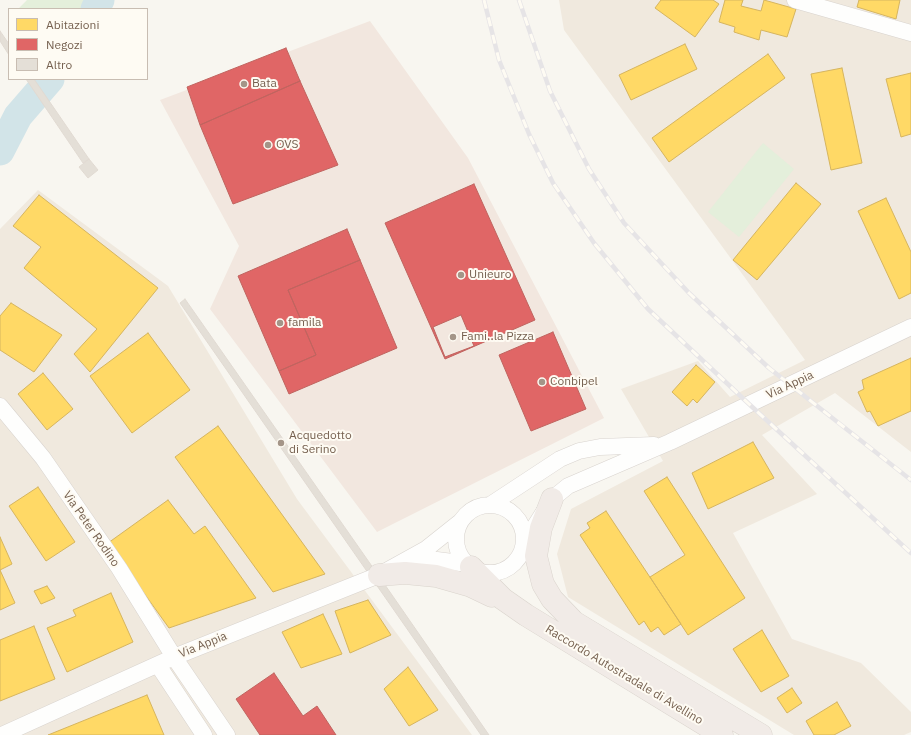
<!DOCTYPE html>
<html>
<head>
<meta charset="utf-8">
<style>
	body { margin:0 }
	#map { position:relative; width:911px; height:735px; overflow:hidden; background:#f8f6f0; font-family:"IBM Plex Sans",sans-serif }
	canvas { display:block }
	.legend { position:absolute; left:8px; top:8px; width:140px; height:72px; box-sizing:border-box; background:#fefbf3; border:1px solid #c8bdb2; margin:0; padding:5px 7px; list-style:none; font-size:12px; color:#766150 }
	.legend li { display:flex; align-items:center; gap:8px; height:20px }
	.legend b { width:20px; border:1px solid #c8bdb2 }
</style>
</head>
<body>
<div id="map">
<canvas width="911" height="735"></canvas>
<ul class="legend">
<li><b style="height:11px;background:#ffd966"></b>Abitazioni</li>
<li><b style="height:11px;background:#e06666"></b>Negozi</li>
<li><b style="height:11px;background:#e4dfd7"></b>Altro</li>
</ul>
</div>
<script>
const ctx = document.querySelector('canvas').getContext('2d');
ctx.lineJoin = 'round';
function fill(path, color) {
  ctx.fillStyle = color;
  ctx.fill(path, 'evenodd');
}
function toPath(rows) {
  const path = new Path2D();
  for (const r of rows) {
    if (r.length === 3) {
      path.moveTo(r[0] + r[2], r[1]);
      path.arc(r[0], r[1], r[2], 0, 2 * Math.PI);
      continue;
    }
    path.moveTo(r[0], r[1]);
    for (let i = 2; i < r.length; i += 2) path.lineTo(r[i], r[i + 1]);
  }
  return path;
}
function stroke(path, color, width, dash) {
  ctx.strokeStyle = color;
  ctx.lineWidth = width;
  ctx.lineCap = dash ? 'butt' : 'round';
  ctx.setLineDash(dash || []);
  ctx.stroke(path);
}
function write(font, color, halo, rows, align = 'center') {
  ctx.font = font + ' "IBM Plex Sans",sans-serif';
  ctx.lineWidth = 4;
  ctx.setLineDash([]);
  ctx.textBaseline = 'middle';
  ctx.strokeStyle = halo;
  ctx.fillStyle = color;
  for (const [text, x, y, turn = 0] of rows) {
    ctx.save();
    ctx.translate(x, y);
    ctx.rotate((+turn || 0) * Math.PI / 180);
    ctx.textAlign = isNaN(turn) ? turn : align;
    if (halo) ctx.strokeText(text, 0, 0);
    ctx.fillText(text, 0, 0);
    ctx.restore();
  }
}
fill(toPath([
	[559,0,911,0,911,452,835,393,762,435,817,494,733,533,792,639,861,663,911,712,911,732,904,735,794,735,568,597,557,554,571,509,663,461,621,389,698,361,730,397,805,360,564,30],
	[38,190,168,286,297,499,472,735,0,735,0,229]
]), '#f0e9de');
fill(toPath([
	[370,21,468,158,604,418,377,532,210,309,239,246,160,100]
]), '#f2e7df');
fill(toPath([
	[27,0,99,0,93,9,18,9],
	[763,143,794,169,739,237,708,212]
]), '#e4efdb');
const homes = toPath([
	[661,0,713,0,719,4,695,37,655,8,661,0],
	[725,0,743,0,741,6,761,11,764,0,796,9,787,37,761,30,759,40,734,32,735,27,719,22,725,0],
	[859,0,900,0,896,19,857,7,859,0],
	[685,44,697,69,631,100,619,75,685,44],
	[768,54,785,78,669,162,652,138,768,54],
	[842,68,862,163,831,170,811,74,842,68],
	[911,73,911,134,901,137,886,79,911,73],
	[796,183,821,204,757,280,733,260,796,183],
	[39,195,158,288,90,372,74,354,97,329,24,268,41,247,13,226,39,195],
	[886,198,911,252,911,293,899,299,858,211,886,198],
	[11,303,62,335,34,372,0,350,0,316,11,303],
	[148,333,190,390,132,433,90,376,148,333],
	[911,358,911,411,878,426,870,411,867,412,858,392,864,389,862,380,911,358],
	[696,365,715,382,697,403,693,399,687,406,672,392,696,365],
	[43,373,73,409,47,430,18,394,43,373],
	[218,426,325,574,273,592,175,457,218,426],
	[753,442,774,478,708,509,692,473,753,442],
	[667,477,745,598,688,635,650,577,685,555,644,491,667,477],
	[38,487,75,542,46,561,9,506,38,487],
	[168,500,194,534,205,526,256,598,169,628,108,543,168,500],
	[606,511,681,624,664,635,658,627,651,632,644,621,639,625,580,535,590,528,587,523,606,511],
	[0,537,12,564,0,570,15,603,0,610,0,537],
	[47,586,55,598,41,604,34,591,47,586],
	[111,593,133,642,67,672,47,628,76,616,73,610,111,593],
	[368,600,391,635,350,653,335,611,368,600],
	[323,614,342,654,301,668,282,632,323,614],
	[34,626,55,679,0,701,0,640,34,626],
	[762,630,789,676,761,692,733,649,762,630],
	[408,667,438,710,409,726,384,689,408,667],
	[792,688,802,703,787,713,777,698,792,688],
	[147,695,164,735,48,735,147,695],
	[837,702,851,726,834,735,814,735,806,721,837,702]
]);
fill(homes, '#ffd966');
stroke(homes, '#d6b55f', 1);
const shops = toPath([
	[286,48,300,81,200,125,187,87,286,48],
	[300,81,338,165,233,204,200,125,300,81],
	[474,184,535,320,445,359,385,223,474,184],
	[347,229,360,260,288,290,316,355,279,371,238,276,347,229],
	[360,260,397,348,289,394,279,371,316,355,288,290,360,260],
	[461,315,474,346,445,357,433,327,461,315],
	[553,332,586,409,531,431,499,355,553,332],
	[274,673,303,716,317,706,336,735,260,735,236,699,274,673]
]);
fill(shops, '#e06666');
stroke(shops, '#c0645f', 1);
stroke(toPath([
	[95,9,100,0],
	[0,151,18,116,50,79]
]), '#d2e4e8', 29);
const building = toPath([
	[0,31,9,44,9,55,0,41,0,31],
	[26,79,34,79,89,159,83,163,26,79],
	[89,159,98,170,88,178,79,167,89,159],
	[185,299,383,582,489,735,481,735,180,303,185,299]
]);
fill(building, '#e4dfd7');
stroke(building, '#e1dad2', 1);
const minor = toPath([
	[795,0,911,33],
	[0,406,43,458,119,568,174,657,227,735],
	[490,505,560,459,579,451,600,447,654,445],
	[490,539,34],
	[524,543,552,499,568,486,670,442,911,327],
	[410,560,429,559,468,564],
	[158,665,204,735],
	[2,735,174,657,379,575,426,549,460,522]
]);
const highway = toPath([
	[552,499,541,528,536,556,543,584,552,599,574,622,761,735],
	[471,567,503,599,526,615,722,735],
	[379,575,405,573,436,576,471,586,492,596]
]);
stroke(minor, '#d8d3ce', 17);
stroke(highway, '#d9d3cc', 23);
stroke(minor, '#fefefd', 16);
stroke(highway, '#f1ebe7', 22);
const rail = toPath([
	[484,0,499,60,529,134,553,183,594,243,648,309,749,404,911,553],
	[519,0,550,91,589,169,624,223,689,293,769,368,911,480]
]);
stroke(rail, '#e6e4e6', 4.5);
stroke(rail, '#fefbf3', 3, [9]);
for (const [x, y, r, color] of [
	[244,84,4,"#a49588"],
	[268,145,4,"#a49588"],
	[461,275,4,"#a49588"],
	[280,323,4,"#a49588"],
	[453,337,4,"#a49588"],
	[542,382,4,"#a49588"],
	[281,443,4,"#a49588"]
]) {
  const dot = new Path2D();
  dot.arc(x, y, r, 0, 2 * Math.PI);
  ctx.fillStyle = color;
  ctx.fill(dot);
  stroke(dot, '#fefbf3', 1.5);
}
write('12px', '#766150', '#fefbf3', [
	["Bata",252,84],
	["OVS",276,145],
	["Unieuro",469,275],
	["famila",288,323],
	["Fami..la Pizza",461,337],
	["Conbipel",550,382],
	["Acquedotto",289,436],
	["di Serino",289,450]
], 'left');
write('12px', '#766150', '#fefbf3', [
	["Via Appia",790,385,-25],
	["Via Peter Rodino",91,529,55],
	["Via Appia",203,645,-22],
	["Raccordo Autostradale di Avellino",624,675,31]
]);
</script>
</body>
</html>
